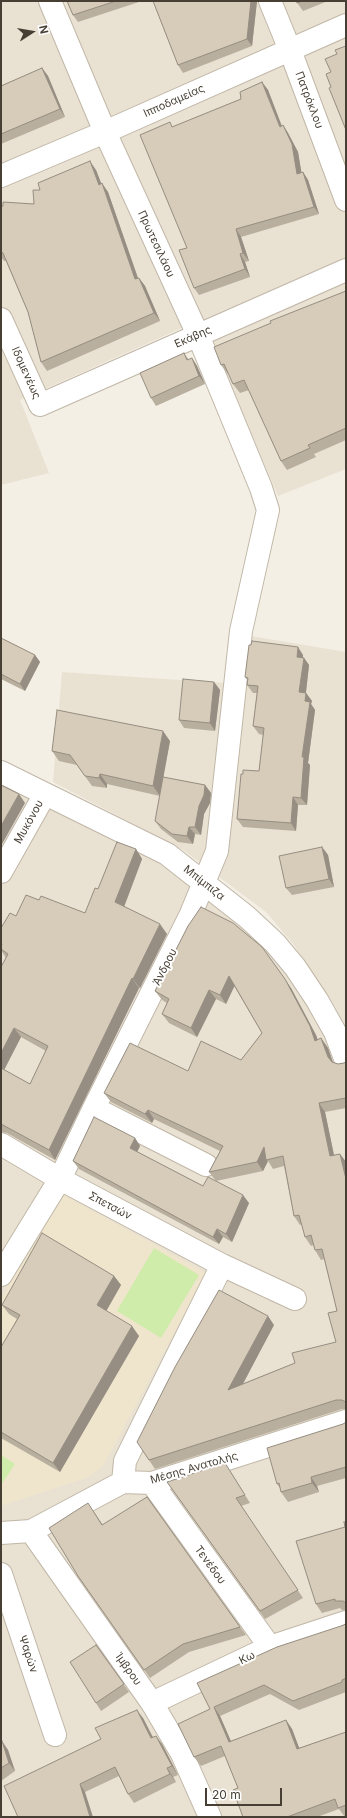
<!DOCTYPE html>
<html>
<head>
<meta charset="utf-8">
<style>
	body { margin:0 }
	#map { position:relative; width:347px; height:1818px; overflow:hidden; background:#f4efe5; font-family:Inter,sans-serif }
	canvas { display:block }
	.frame { position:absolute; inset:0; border:2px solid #473f34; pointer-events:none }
	.north { position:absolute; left:12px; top:12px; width:40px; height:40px; -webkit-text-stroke:3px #fff; paint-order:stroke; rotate:78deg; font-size:11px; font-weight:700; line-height:16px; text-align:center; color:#473f34 }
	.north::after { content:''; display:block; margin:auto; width:14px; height:18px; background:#473f34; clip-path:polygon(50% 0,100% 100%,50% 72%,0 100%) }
	.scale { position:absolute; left:205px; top:1788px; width:77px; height:18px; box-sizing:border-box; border:2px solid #473f34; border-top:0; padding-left:5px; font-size:12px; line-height:14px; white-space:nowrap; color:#473f34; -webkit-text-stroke:3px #fff; paint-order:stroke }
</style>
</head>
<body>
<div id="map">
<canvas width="347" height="1818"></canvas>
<div class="frame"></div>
<div class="north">N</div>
<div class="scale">20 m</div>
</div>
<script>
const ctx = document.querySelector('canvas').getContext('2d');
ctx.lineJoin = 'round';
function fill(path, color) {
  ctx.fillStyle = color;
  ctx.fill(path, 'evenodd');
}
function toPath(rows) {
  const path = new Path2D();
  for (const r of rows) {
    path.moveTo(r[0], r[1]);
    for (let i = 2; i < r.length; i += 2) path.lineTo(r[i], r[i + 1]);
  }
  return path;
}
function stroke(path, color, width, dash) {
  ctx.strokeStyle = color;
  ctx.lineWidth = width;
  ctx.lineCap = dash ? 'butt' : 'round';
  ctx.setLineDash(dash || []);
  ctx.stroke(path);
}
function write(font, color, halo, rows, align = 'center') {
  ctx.font = font + ' Inter,sans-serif';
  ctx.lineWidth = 4;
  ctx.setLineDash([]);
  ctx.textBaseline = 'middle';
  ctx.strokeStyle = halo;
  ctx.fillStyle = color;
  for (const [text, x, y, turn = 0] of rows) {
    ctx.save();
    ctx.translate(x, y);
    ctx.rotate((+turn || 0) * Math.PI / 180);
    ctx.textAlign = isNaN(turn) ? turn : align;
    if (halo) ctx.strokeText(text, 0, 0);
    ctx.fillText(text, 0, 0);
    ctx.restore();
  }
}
fill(toPath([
	[1,1,346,1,346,469,278,496,202,319,20,400,49,473,1,485],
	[245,635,346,652,346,1033,336,1008,294,945,266,912,183,850,53,782,62,672,239,684],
	[1,780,148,855,241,922,277,960,303,992,328,1036,346,1086,346,1817,1,1817]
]), '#e9e1d2');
fill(toPath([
	[62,1194,206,1273,104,1465,89,1477,1,1506,1,1299]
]), '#efe5cd');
fill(toPath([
	[154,1248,199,1275,161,1338,117,1311],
	[1,1455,15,1464,1,1485]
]), '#cfecaa');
const minor = toPath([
	[270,1,290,50,346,200],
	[1,176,105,132,346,25],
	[1,319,40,405,346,270],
	[1,772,167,854,247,917,275,943,295,967,317,1000,335,1032,346,1061],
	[1,872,45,794],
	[94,1108,206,1165],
	[1,1144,60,1179,222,1265,295,1299],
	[1,1275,60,1179,94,1108,190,916,217,851,241,631,268,510,261,488,198,335,105,132,50,1],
	[123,1482,125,1461,222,1265],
	[152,1483,270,1647],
	[31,1531,152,1703,182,1754,210,1817],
	[1,1533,31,1531,123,1482,152,1483,346,1421],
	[1,1574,55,1735],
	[152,1703,270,1647,346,1622]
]);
stroke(minor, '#c0b7a7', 24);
stroke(minor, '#fff', 22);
fill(toPath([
	[67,1,142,1,78,22,73,15],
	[153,1,257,1,252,46,183,73,178,65],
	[296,1,328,1,303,11],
	[42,68,48,76,65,117,1,144,1,86],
	[262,82,268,90,282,126,283,125,288,133,298,152,301,172,303,172,308,180,319,214,241,237,249,261,245,262,250,277,199,295,194,288,187,248,174,127,241,99],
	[96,170,101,184,108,192,138,278,139,278,145,286,160,321,47,371,41,362,28,312,6,261,4,261,1,257,1,206,34,204,40,190],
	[346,291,346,440,314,454,316,457,287,470,281,461,249,390,240,393,233,384,229,374,228,374,221,365],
	[184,353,189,360,192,358,197,366,205,384,156,406,151,398],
	[1,638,35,655,40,662,25,691,1,679],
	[303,655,303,657,304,658,309,665,306,693,312,701,311,704,315,710,308,763,310,765,307,805,298,805,296,831,243,827,237,819,243,774,259,771,263,735,259,734,253,726,257,693,253,693,247,685,248,681,245,677],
	[214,682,220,690,215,731,184,728,179,720],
	[170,741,163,777,205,785,211,793,210,803,204,814,201,835,195,834,193,844,178,842,161,829,155,821,160,796,107,784,107,788,92,786,77,765,59,761,52,751],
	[322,847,328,855,334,887,292,895,286,888],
	[136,849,142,859,124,907,167,934,140,988,139,988,55,1160,7,1133,1,1132,1,967,6,958,1,950,1,928,16,916,85,913,98,889],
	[21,1037,46,1051,30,1084,4,1070],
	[188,926,291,988,316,1035,318,1040,321,1038,328,1048,333,1062,338,1064,344,1063,346,1062,346,1108,325,1112,334,1155,340,1154,346,1162,346,1409,342,1409,155,1469,149,1460,274,1325,242,1384,295,1363,336,1342,337,1311,324,1259,321,1260,315,1250,313,1245,311,1246,305,1237,302,1224,300,1225,294,1216,284,1166,273,1169,268,1161,263,1171,216,1181,209,1172,220,1151,154,1119,152,1123,111,1102,104,1093,188,1071,241,1060,262,1033,234,986,226,1004,216,999,197,1037,169,1023,162,1014,167,1003,162,1000,155,991],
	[135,1138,140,1146,137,1152,203,1186,249,1203,232,1242,223,1237,219,1244,79,1169,73,1161],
	[114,1276,121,1285,106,1311,139,1336,60,1472,1,1438,1,1347,17,1319,9,1314,2,1305],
	[346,1422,346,1478,317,1486,319,1492,288,1502,281,1492,280,1488,277,1484],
	[230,1471,250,1503,241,1506,303,1598,265,1619,167,1482],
	[147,1497,246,1635,189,1652,150,1678,78,1576,94,1512,103,1525],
	[346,1522,346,1610,342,1610,340,1608,322,1613,316,1604,345,1527],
	[346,1623,346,1692,299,1710,270,1694,220,1716,231,1741,286,1720,292,1729,299,1748,346,1732,346,1817,345,1817,339,1809,317,1817,243,1817,238,1788,225,1756,201,1766,194,1757,210,1709],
	[96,1645,129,1692,101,1711,96,1703],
	[143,1718,153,1737,162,1744,178,1775,173,1777,176,1782,134,1803,128,1794,119,1776,85,1792,18,1817,101,1739],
	[1,1742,8,1750,15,1771,1,1781]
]), '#b9af9f');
fill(toPath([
	[251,1,257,1,252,46,247,39],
	[42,68,48,76,65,117,60,109],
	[262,82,268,90,285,135,280,127],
	[283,125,288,133,298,152,303,181,297,174],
	[90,161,96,170,105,193,99,185],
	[303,172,308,180,319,214,314,207],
	[102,183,108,192,141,287,135,279],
	[236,229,241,237,249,261,243,253],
	[240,254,245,262,250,277,245,269],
	[139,278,145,286,160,321,154,313],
	[192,358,197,366,205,384,199,376],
	[298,647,303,655,302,665,297,657],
	[35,655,40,662,25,691,20,684],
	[304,658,309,665,305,700,299,692],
	[214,682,220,690,215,731,210,723],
	[306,693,312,701,311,704,315,710,308,763,310,765,307,805,301,798,305,701],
	[163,731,170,741,160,796,153,786],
	[100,774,107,784,107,788,99,778],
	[205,785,211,793,210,803,204,814,201,835,195,827,199,806],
	[19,794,25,803,1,846,1,826],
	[293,797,298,805,296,831,291,823],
	[189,827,195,834,193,844,187,836],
	[322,847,328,855,334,887,329,879],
	[136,849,142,859,122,912,115,902],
	[160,924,167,934,140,988,133,979],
	[229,976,235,985,226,1004,220,995],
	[132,978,139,988,55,1160,49,1150],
	[285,979,291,988,316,1035,321,1050,315,1041],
	[209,990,216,999,197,1037,191,1028],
	[14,1028,21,1037,2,1074,1,1073,1,1053],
	[321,1038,328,1048,334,1066,328,1057],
	[319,1103,325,1112,336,1165,330,1156],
	[148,1110,154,1119,152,1123,145,1114],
	[135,1138,140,1146,135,1156,130,1148],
	[264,1147,266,1160,268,1161,263,1171,257,1162],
	[340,1154,346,1162,346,1179],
	[243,1195,249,1203,232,1242,226,1234],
	[217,1229,223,1237,219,1244,213,1237],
	[114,1276,121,1285,104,1315,97,1305],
	[268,1316,274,1325,235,1399,228,1390],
	[132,1326,139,1336,60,1472,53,1463],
	[311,1477,317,1486,319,1492,312,1483],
	[214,1707,220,1716,235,1751,229,1742],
	[137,1710,143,1718,157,1746,151,1738],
	[286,1720,292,1729,303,1758,297,1749],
	[156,1736,162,1744,178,1775,172,1766],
	[2,1741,8,1750,15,1771,9,1763],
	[167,1768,173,1777,176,1782,170,1774],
	[80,1784,85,1792,93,1817,90,1817]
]), '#968e82');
const building = toPath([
	[67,1,116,1,73,15,67,1],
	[153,1,251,1,247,39,178,65,153,1],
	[296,1,303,1,297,3,296,1],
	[346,46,346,130,329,88,331,87,326,74,331,72,325,59,337,54,335,50,346,46],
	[42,68,60,109,1,134,1,86,42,68],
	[262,82,280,127,283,125,292,144,297,174,303,172,314,207,236,229,243,253,240,254,245,269,194,288,179,250,187,248,140,135,170,122,172,127,241,99,240,92,262,82],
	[90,161,99,185,102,183,135,279,139,278,154,313,41,362,28,312,3,253,1,252,1,206,3,206,3,202,34,204,33,190,40,190,38,183,90,161],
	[346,291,346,428,308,445,310,448,281,461,244,380,233,384,224,364,221,365,214,347,271,323,270,321,346,291],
	[184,353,187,360,192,358,199,376,151,398,140,373,184,353],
	[1,638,35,655,20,684,1,674,1,638],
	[252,641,298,647,297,657,304,658,299,692,306,693,305,701,310,702,302,757,304,757,301,798,293,797,291,823,237,819,241,774,243,774,243,770,259,771,264,728,253,726,258,686,247,685,248,678,245,677,249,645,251,645,252,641],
	[183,679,214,682,210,723,179,720,183,679],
	[57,710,163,731,153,786,100,774,99,778,85,776,70,755,52,751,57,710],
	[163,777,205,785,204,795,199,806,195,827,189,827,187,836,172,834,155,821,163,777],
	[1,785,19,794,1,826,1,785],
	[117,842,136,849,115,902,160,924,133,979,132,978,49,1150,1,1124,1,1068,30,1084,48,1046,14,1028,1,1053,1,967,8,954,1,949,1,946,2,944,1,943,1,928,10,913,16,916,26,895,39,900,41,896,85,913,95,888,98,889,117,842],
	[322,847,329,879,286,888,279,856,322,847],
	[201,907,233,923,262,947,285,979,310,1026,315,1041,321,1038,328,1057,332,1062,338,1064,344,1063,346,1062,346,1098,319,1103,330,1156,340,1154,346,1179,346,1402,342,1400,336,1400,149,1460,137,1442,175,1367,219,1290,268,1316,228,1390,295,1363,292,1353,336,1342,328,1313,337,1311,322,1249,315,1250,311,1235,305,1237,299,1215,294,1216,283,1156,266,1160,264,1147,257,1162,209,1172,223,1146,148,1110,145,1114,104,1093,130,1043,188,1071,201,1041,241,1060,262,1033,229,976,220,995,209,990,191,1028,162,1014,169,999,155,991,188,926,201,907],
	[94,1117,135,1138,130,1148,203,1186,208,1177,243,1195,226,1234,217,1229,213,1237,73,1161,94,1117],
	[42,1233,114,1276,97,1305,132,1326,53,1463,1,1432,1,1347,20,1315,2,1305,42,1233],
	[346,1422,346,1467,311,1477,312,1483,281,1492,279,1483,277,1484,267,1448,343,1424,346,1422],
	[225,1463,245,1495,236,1498,298,1590,260,1611,167,1482,225,1463],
	[147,1497,240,1627,183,1644,144,1670,78,1576,49,1528,88,1503,102,1525,147,1497],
	[344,1522,346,1522,346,1603,343,1601,335,1601,335,1599,316,1604,296,1541,345,1527,344,1522],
	[346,1623,346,1678,342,1680,342,1682,293,1701,264,1685,214,1707,229,1742,286,1720,297,1749,346,1732,346,1805,338,1808,335,1799,287,1817,243,1817,233,1790,238,1788,221,1746,194,1757,178,1724,210,1709,197,1683,277,1647,344,1625,346,1623],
	[96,1645,124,1684,96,1703,70,1662,96,1645],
	[137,1710,151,1738,156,1736,172,1766,167,1768,170,1774,128,1794,115,1767,80,1784,90,1817,18,1817,4,1786,101,1739,95,1728,137,1710],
	[2,1741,9,1763,1,1768,1,1742,2,1741]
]);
fill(building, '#d7cbb9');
stroke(building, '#968e82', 1);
write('11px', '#473f34', '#fff', [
	["Πατρόκλου",309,100,69],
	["Ιπποδαμείας",174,101,-24],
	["Πρωτεσιλάου",156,244,65],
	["Εκάβης",193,337,-24],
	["Ιδομενέως",26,373,66],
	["Μυκόνου",29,822,-61],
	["Μπίμπιζα",204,883,38],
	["Άνδρου",165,967,-63],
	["Σπετσών",110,1206,28],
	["Μέσης Ανατολής",194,1468,-16],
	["Τενέδου",210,1565,54],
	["Ψαρών",28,1654,71],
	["Κω",247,1658,-26],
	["Ίμβρου",128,1669,55]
]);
</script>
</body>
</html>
